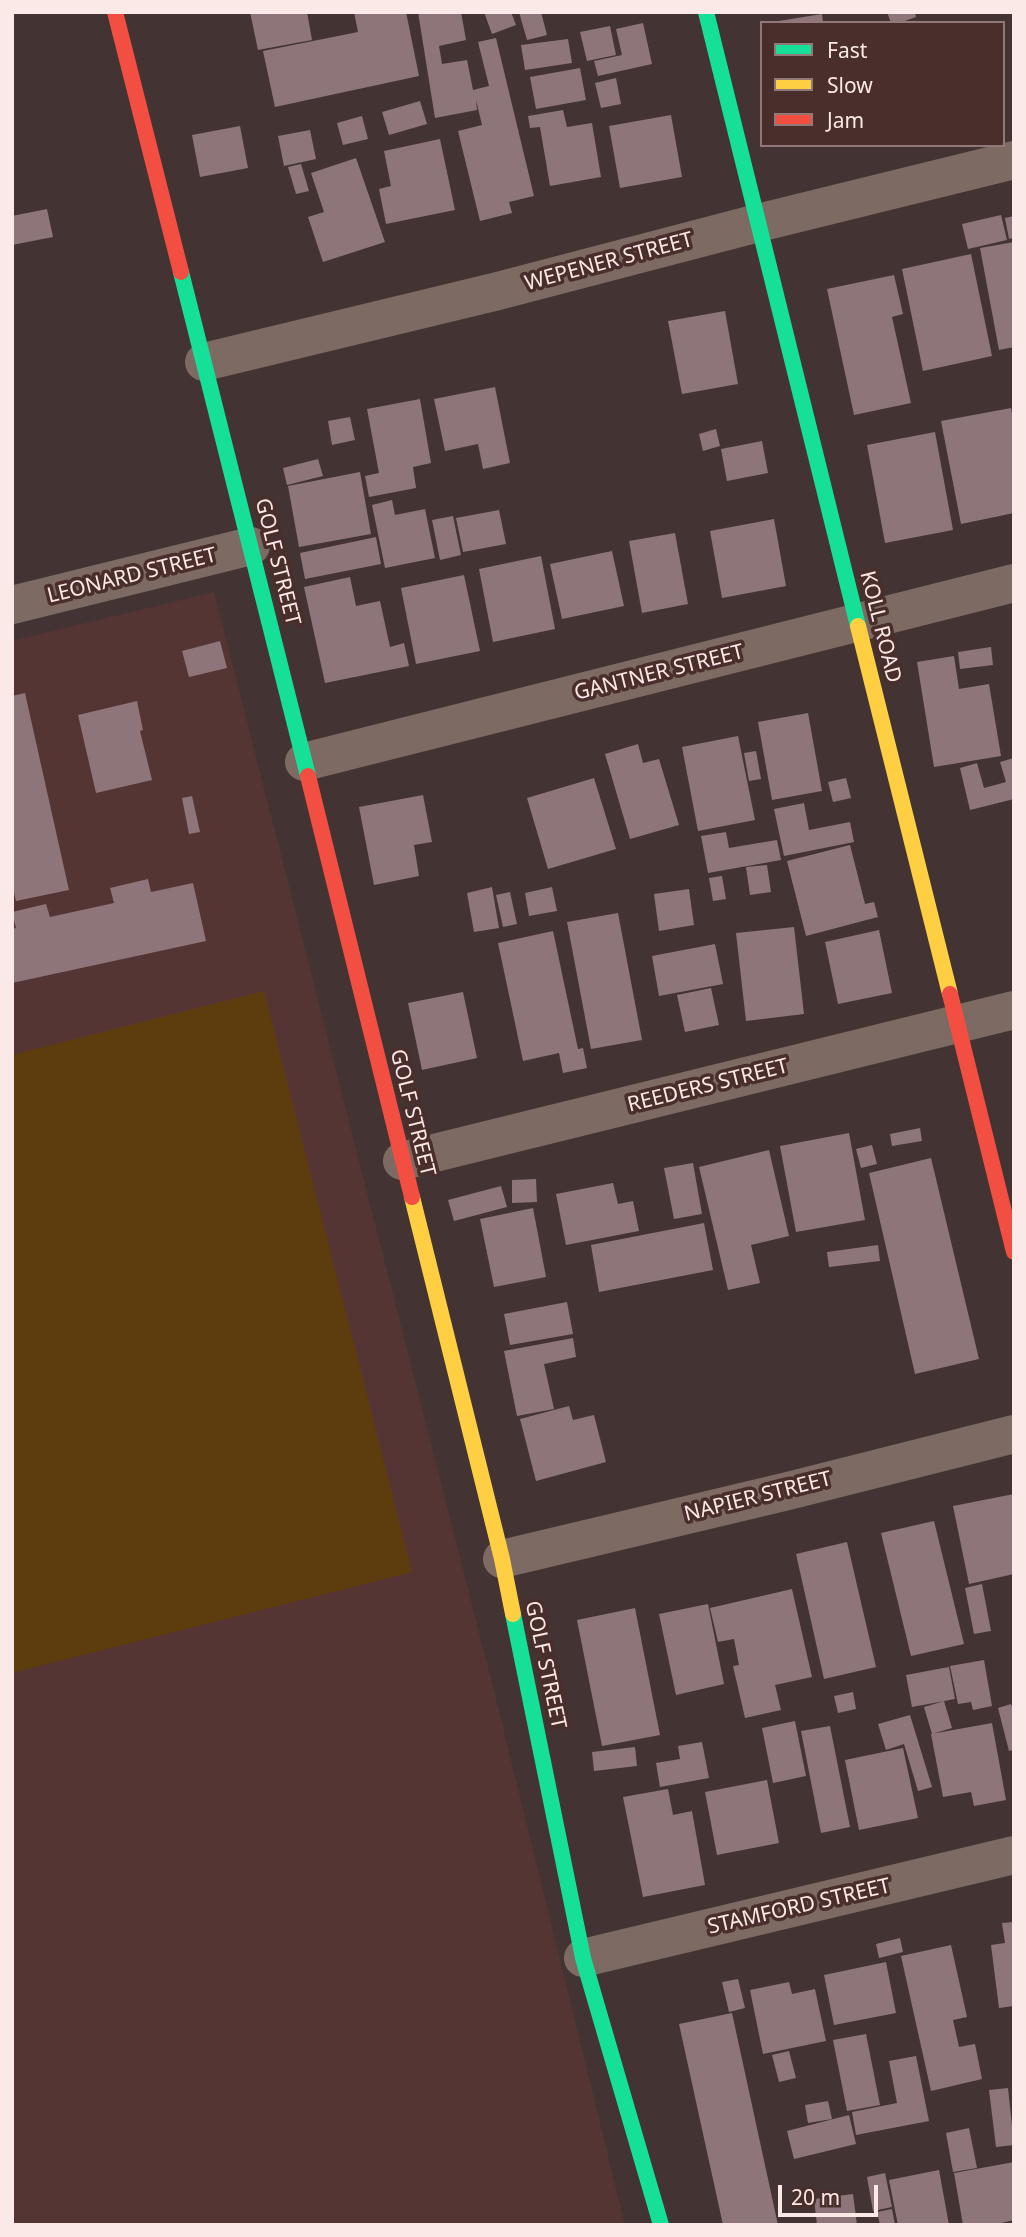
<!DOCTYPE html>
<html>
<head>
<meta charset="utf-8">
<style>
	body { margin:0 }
	#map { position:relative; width:1026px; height:2237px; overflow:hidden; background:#433433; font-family:"Noto Sans",sans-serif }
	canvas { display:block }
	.frame { position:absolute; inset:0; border:14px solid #fbe9e7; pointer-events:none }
	.legend { position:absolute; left:760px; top:21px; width:245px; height:126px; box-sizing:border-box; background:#4a2e2c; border:2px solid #917977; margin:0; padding:9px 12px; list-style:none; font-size:21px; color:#fbe9e7 }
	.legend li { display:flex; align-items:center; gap:14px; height:35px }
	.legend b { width:35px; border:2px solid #917977 }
	.scale { position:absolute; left:778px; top:2185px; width:100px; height:32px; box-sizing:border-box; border:4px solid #fbe9e7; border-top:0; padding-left:9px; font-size:21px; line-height:24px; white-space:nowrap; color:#fbe9e7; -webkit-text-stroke:5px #4a2e2c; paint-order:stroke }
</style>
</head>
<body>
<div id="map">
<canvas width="1026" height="2237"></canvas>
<div class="frame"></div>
<ul class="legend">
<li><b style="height:9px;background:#16e098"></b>Fast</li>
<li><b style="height:9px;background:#ffcf43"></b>Slow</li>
<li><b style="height:9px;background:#f24e42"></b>Jam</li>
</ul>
<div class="scale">20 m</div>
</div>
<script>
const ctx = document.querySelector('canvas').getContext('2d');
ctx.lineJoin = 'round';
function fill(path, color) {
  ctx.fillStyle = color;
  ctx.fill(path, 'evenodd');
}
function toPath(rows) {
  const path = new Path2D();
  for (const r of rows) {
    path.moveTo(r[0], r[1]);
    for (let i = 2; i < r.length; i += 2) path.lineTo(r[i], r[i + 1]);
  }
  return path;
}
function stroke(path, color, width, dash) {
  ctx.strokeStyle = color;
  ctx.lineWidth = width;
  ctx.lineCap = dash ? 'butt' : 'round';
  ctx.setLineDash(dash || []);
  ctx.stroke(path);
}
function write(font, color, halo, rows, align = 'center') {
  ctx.font = font + ' "Noto Sans",sans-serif';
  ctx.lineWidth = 7;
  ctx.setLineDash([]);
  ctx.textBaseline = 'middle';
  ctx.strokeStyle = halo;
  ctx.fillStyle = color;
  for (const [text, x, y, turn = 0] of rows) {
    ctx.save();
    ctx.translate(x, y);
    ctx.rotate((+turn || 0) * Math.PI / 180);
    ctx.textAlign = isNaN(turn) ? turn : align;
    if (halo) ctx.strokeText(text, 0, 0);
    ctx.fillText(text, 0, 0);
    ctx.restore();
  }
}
fill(toPath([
	[214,592,495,1695,625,2225,12,2225,12,641]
]), '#553533');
fill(toPath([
	[264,991,412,1572,12,1673,12,1055]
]), '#5d3d0d');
fill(toPath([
	[250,12,307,12,312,40,258,50],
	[354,12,406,12,419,76,275,107,263,51,358,32],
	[418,12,461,12,466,40,439,46,442,64,467,60,473,90,489,86,478,42,496,38,534,196,509,202,512,213,480,221,458,131,482,125,476,100,477,110,435,118],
	[484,12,511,12,516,25,492,34],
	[519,12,541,12,547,35,527,40],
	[887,12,915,12,916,17,899,23,891,23],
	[822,14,823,23,779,23,779,21],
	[643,23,652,64,598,76,594,61,622,55,616,29],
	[610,26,616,55,587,61,580,32],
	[568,39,572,63,525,70,521,45],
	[580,68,586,100,536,109,530,77],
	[616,78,621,104,601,108,595,83],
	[420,101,427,124,389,135,382,112],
	[563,110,567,127,592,123,601,177,550,186,540,127,530,128,528,116],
	[671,115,682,177,620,188,609,126],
	[362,116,368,139,343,145,337,123],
	[240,126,248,168,200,177,192,135],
	[310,130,316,159,284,166,278,136],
	[440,139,455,210,386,224,379,189,391,186,384,151],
	[356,158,385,242,323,262,308,217,324,212,311,173],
	[301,164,309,191,296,194,288,167],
	[47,209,53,237,12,245,12,216],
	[1001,215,1007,240,968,249,962,224],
	[1014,216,1014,238,1009,239,1005,218],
	[1014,242,1014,347,999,350,980,248],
	[971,254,992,356,923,371,902,269],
	[894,275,903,314,892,317,911,403,854,415,827,289],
	[725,311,738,384,682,394,668,321],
	[495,387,510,463,483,469,478,444,445,451,434,399],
	[420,399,431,463,413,467,416,488,369,497,365,476,379,473,367,409],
	[1011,408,1014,424,1014,513,961,524,941,421],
	[350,417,355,440,332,445,328,421],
	[716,429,720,446,703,451,699,434],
	[935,432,953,530,885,543,867,445],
	[762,441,768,473,727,481,721,449],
	[318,459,323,476,287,485,283,468],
	[360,472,371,534,299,547,288,486],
	[392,500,395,515,425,509,435,558,385,568,372,505],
	[499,510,506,544,463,552,456,518],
	[453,516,461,555,440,560,432,520],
	[774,519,786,586,722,598,710,531],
	[675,533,688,604,642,613,629,541],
	[376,537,381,564,305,579,300,553],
	[612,551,624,606,562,619,550,564],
	[541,556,555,629,493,642,479,569],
	[464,575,480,651,416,664,401,588],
	[350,577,356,606,380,601,390,647,404,643,409,666,325,683,304,587],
	[220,641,227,668,189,677,182,651],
	[991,647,993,665,960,669,958,652],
	[954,656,959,689,989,684,1001,756,934,767,917,662],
	[25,693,69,890,16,901,12,884,12,696],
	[137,701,143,730,140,731,152,780,96,793,78,715],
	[808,713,822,791,772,800,758,722],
	[738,736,755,820,698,831,682,747],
	[638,744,643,763,659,759,679,825,630,839,605,754],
	[756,751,761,779,749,781,744,753],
	[1014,758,1014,799,970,810,960,768,977,763,984,788,1006,782,1000,762],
	[594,778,616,849,548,869,527,798],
	[846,778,851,798,833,802,828,782],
	[423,795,432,842,414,845,419,876,374,885,359,807],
	[192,796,200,832,189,834,182,798],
	[804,803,809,830,850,822,854,842,784,856,774,809],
	[726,832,729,848,777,840,781,860,708,873,701,836],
	[850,845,865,904,874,902,878,917,806,936,787,861],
	[767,865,771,892,750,895,746,867],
	[722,876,726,899,713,901,709,878],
	[148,879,151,892,193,883,206,941,12,983,12,929,16,928,12,912,46,904,50,917,114,903,110,888],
	[492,887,499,928,474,932,467,893],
	[552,887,557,911,529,916,525,893],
	[689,889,694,925,659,931,654,894],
	[510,892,517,924,503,927,496,895],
	[618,913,642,1040,591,1049,567,922],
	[794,927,804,1014,746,1021,736,933],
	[879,930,892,993,838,1004,825,942],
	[553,931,578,1049,583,1048,587,1068,563,1073,559,1053,523,1061,498,943],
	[715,944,723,984,659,996,652,956],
	[711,988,719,1025,685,1032,677,995],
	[463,992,477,1058,422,1070,408,1003],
	[920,1128,922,1141,892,1146,890,1134],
	[849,1133,865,1220,796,1232,780,1146],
	[872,1145,877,1164,861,1168,856,1149],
	[769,1150,789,1236,751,1245,760,1283,728,1290,699,1167],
	[931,1158,979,1359,915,1374,869,1173],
	[693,1163,702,1214,674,1219,664,1168],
	[536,1179,537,1202,512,1203,512,1180],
	[613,1183,618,1204,633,1201,639,1231,566,1245,556,1194],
	[501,1186,507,1207,454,1221,448,1200],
	[533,1208,546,1277,494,1287,480,1219],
	[704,1223,713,1270,599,1292,591,1245],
	[878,1245,880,1261,829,1267,827,1252],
	[567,1302,573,1334,510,1345,504,1314],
	[573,1338,576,1357,544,1364,554,1409,517,1416,504,1351],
	[569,1406,573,1420,594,1415,606,1462,536,1481,520,1419],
	[1014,1494,1014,1574,969,1584,953,1506],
	[934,1521,964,1644,911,1656,881,1533],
	[847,1542,876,1667,824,1679,796,1554],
	[982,1584,991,1631,974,1634,965,1588],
	[792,1589,812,1677,775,1685,781,1710,745,1718,733,1666,739,1665,734,1639,718,1642,710,1608],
	[708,1604,724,1684,676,1695,659,1614],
	[635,1608,660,1735,602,1746,577,1620],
	[984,1660,992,1706,973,1710,971,1702,958,1704,950,1666],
	[949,1667,955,1699,912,1707,906,1675],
	[853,1692,856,1709,838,1713,834,1696],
	[944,1701,952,1728,932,1734,924,1707],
	[1011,1704,1014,1713,1014,1750,1009,1751,998,1708],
	[910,1715,932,1787,918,1791,904,1744,886,1750,878,1724],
	[795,1721,806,1776,773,1783,762,1728],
	[992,1723,1006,1800,974,1806,971,1792,943,1797,931,1734],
	[830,1726,850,1827,821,1833,801,1731],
	[702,1742,709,1778,660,1787,656,1763,680,1759,678,1746],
	[635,1747,637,1766,594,1771,592,1752],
	[903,1748,918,1818,859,1830,845,1760],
	[767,1780,779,1843,717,1855,705,1792],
	[668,1789,673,1815,692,1811,705,1885,643,1897,623,1797],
	[1014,1922,1014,2006,999,2008,991,1945,1005,1943,1002,1923],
	[900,1938,903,1952,879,1958,876,1944],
	[951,1945,967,2017,953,2020,959,2047,975,2044,982,2079,931,2091,901,1956],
	[886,1962,896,2013,834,2025,824,1975],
	[738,1979,745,2008,729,2012,722,1982],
	[789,1982,792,1994,815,1989,826,2041,763,2054,750,1990],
	[732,2013,778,2225,723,2225,679,2024],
	[866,2034,880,2105,847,2111,833,2040],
	[789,2051,796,2078,779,2082,772,2055],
	[916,2056,929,2121,856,2135,852,2112,897,2103,889,2061],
	[1008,2088,1014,2145,996,2147,989,2090],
	[828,2101,832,2119,808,2123,805,2105],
	[849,2115,856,2144,794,2159,787,2131],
	[969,2128,977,2168,953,2172,946,2133],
	[1014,2162,1014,2220,992,2225,963,2225,954,2173],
	[939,2170,949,2225,898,2225,889,2180],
	[885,2173,892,2207,873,2211,867,2177],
	[853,2194,857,2225,817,2225,814,2199],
	[892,2209,895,2225,880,2225,877,2212]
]), '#8d757a');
stroke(toPath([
	[204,362,498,291,758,223,1014,160],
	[12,605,251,546],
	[304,762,1014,583],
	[402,1161,1014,1010],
	[502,1559,788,1491,1014,1434],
	[583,1958,1014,1855]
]), '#7d6b63', 38);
stroke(toPath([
	[706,12,858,626],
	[181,272,308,776],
	[513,1614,583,1958,661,2225]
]), '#16e098', 16);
stroke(toPath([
	[858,626,950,994],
	[412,1197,502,1559,513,1614]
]), '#ffcf43', 16);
stroke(toPath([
	[115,12,181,272],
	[308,776,412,1197],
	[950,994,1014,1252]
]), '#f24e42', 16);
write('21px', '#fbe9e7', '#4a2e2c', [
	["WEPENER STREET",609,262,-15],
	["GOLF STREET",277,562,76],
	["LEONARD STREET",132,576,-14],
	["KOLL ROAD",880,627,76],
	["GANTNER STREET",659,673,-14],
	["REEDERS STREET",708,1086,-14],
	["GOLF STREET",412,1113,76],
	["NAPIER STREET",758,1497,-14],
	["GOLF STREET",545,1665,78],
	["STAMFORD STREET",799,1907,-13]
]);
</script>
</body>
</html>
